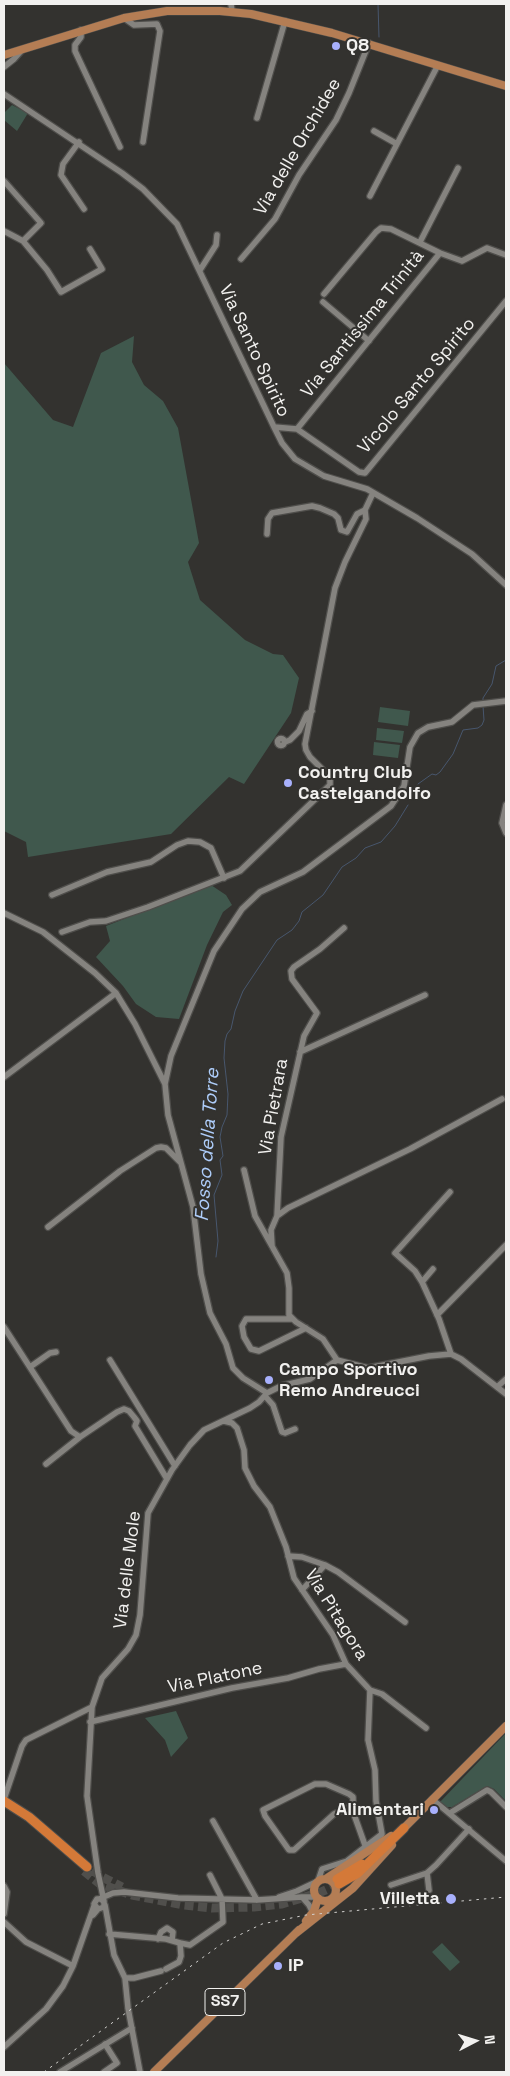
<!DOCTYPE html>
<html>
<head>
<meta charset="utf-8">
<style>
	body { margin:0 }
	#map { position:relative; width:510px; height:2076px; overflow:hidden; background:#33322f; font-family:"Space Grotesk",sans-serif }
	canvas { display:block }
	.frame { position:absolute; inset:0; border:5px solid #f2f1ef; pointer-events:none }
	.north { position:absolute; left:450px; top:2016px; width:50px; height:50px; -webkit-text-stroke:4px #33322f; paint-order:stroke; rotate:85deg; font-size:14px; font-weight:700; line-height:20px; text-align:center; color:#f2f1ef }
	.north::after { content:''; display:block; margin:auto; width:18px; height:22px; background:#f2f1ef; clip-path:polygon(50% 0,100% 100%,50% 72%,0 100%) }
</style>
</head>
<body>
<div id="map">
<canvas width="510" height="2076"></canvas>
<div class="frame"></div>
<div class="north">N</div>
</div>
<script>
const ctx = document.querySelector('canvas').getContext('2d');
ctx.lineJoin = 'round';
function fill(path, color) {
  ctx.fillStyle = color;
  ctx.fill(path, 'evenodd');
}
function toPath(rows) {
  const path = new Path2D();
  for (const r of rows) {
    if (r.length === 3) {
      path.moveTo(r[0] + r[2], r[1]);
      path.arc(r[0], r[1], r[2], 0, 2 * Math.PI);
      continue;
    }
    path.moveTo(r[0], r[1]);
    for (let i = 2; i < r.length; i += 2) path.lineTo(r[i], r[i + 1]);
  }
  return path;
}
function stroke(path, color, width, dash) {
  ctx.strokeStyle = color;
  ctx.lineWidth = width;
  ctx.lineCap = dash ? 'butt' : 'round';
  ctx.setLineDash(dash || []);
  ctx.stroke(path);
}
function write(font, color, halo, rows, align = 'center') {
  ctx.font = font + ' "Space Grotesk",sans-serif';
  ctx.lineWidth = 4;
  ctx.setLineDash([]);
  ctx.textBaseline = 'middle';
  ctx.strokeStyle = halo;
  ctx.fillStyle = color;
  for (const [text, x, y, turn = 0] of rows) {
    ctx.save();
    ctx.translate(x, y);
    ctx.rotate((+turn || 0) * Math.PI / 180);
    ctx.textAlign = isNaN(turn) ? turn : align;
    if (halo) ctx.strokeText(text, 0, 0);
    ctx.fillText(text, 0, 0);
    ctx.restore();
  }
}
fill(toPath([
	[12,105,28,113,17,131,4,120,4,113],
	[134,336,132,362,144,385,163,401,178,428,199,543,188,562,200,600,245,640,273,654,283,655,299,678,291,713,244,784,229,777,171,834,28,857,26,842,4,831,4,363,53,420,73,427,101,353],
	[380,707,410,711,408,726,378,722],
	[377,728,404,731,402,743,376,740],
	[374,742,400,745,398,758,373,755],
	[211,885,226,895,232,905,223,912,207,945,179,1019,156,1017,136,1004,123,986,96,957,110,941,106,926],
	[176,1711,188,1738,171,1757,165,1740,145,1718],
	[506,1733,506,1801,494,1789,487,1786,452,1807,447,1807,440,1802],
	[442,1943,460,1962,450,1971,432,1952]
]), '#40584d');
stroke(toPath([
	[378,4,379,37],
	[483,702,483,698,492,684,496,666,506,660],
	[418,784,432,774,436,775,440,772,453,754,463,730,478,728,482,725,484,720,483,706],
	[216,1257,218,1241,214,1195,222,1175,220,1160,223,1156,220,1137,222,1127,227,1115,228,1094,224,1058,225,1041,227,1034,231,1029,235,1011,243,991,277,940,292,930,299,921,302,912,323,895,342,867,356,858,365,848,381,842,395,826,408,805]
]), '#48576e', 1);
stroke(toPath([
	[92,1870,102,1877,122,1887],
	[84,1871,100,1884,132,1895,184,1905,212,1908,254,1907,282,1904,321,1892,339,1884]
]), '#504f4c', 9, [9, 4.5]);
const minor = toPath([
	[231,4,232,11],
	[124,18,134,25,157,24,160,31,143,142],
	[81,30,81,37,75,45,75,51,120,147],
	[4,67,14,59,22,50],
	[4,94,122,173,143,189,177,224,274,427,282,443,295,459,324,476,367,489,417,518,472,554,506,585],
	[257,118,285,21],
	[374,131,397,144],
	[79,142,63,164,61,175,84,209],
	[4,181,41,223,23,241],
	[370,196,438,65],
	[4,231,23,241,47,270,61,292,102,269,90,249],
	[420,242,458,168],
	[241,259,275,219,299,175,336,120,349,93,369,43],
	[200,270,216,245,217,235],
	[324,294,376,232,381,228,391,229,440,253],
	[323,302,369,341],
	[274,427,297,429,440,253,462,261,487,248,506,255],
	[297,429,359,472,365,473,506,301],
	[267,534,268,519,272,513,312,506,320,508,334,514,338,518,341,530,347,532,357,514,365,510,373,493],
	[281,742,3.5],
	[285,742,290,740,299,731,307,714,312,711],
	[506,805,502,823,506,833],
	[52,895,107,872,151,862,177,845,188,841,200,842,211,848,224,878],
	[4,913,43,932,95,973,116,993,135,1024,165,1084,168,1115,193,1207,201,1274,210,1313,226,1344,233,1368,243,1378,267,1393],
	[62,932,90,922,106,921,148,907,240,871,330,785,330,777,310,757,306,750,305,744,335,588,345,562,366,519,365,510],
	[300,1052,425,995],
	[4,1077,116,993],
	[165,1084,171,1056,214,951,242,909,260,892,303,872,391,806,404,786,410,747,418,733,428,727,452,722,473,705,506,701],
	[244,1170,255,1216,287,1273,289,1288,289,1315,296,1322,323,1339,337,1360],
	[450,1192,395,1253,415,1271,422,1282,439,1319,451,1354],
	[277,1216,288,1208,410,1149,502,1099],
	[48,1227,120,1171,156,1148,161,1147,166,1148,180,1162],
	[272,1246,271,1230,277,1216,281,1137,304,1036,317,1013,292,979,291,971,294,967,320,949,344,928],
	[422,1282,433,1269],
	[437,1315,506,1245],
	[292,1319,246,1319,242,1326,244,1337,251,1349,259,1351,306,1328],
	[4,1327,71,1431,80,1437],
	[110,1360,175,1466],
	[30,1367,50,1353,56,1352],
	[497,1387,506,1379],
	[265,1396,273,1405,282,1432,285,1433,295,1429],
	[224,1421,232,1423,237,1428,244,1450,245,1468,254,1486,270,1507,286,1547,294,1578,333,1635,346,1664,370,1690,382,1694,426,1728],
	[46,1464,80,1437,117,1412,124,1409,129,1411,134,1417,137,1421,135,1426,167,1479],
	[288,1556,302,1557,325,1565,302,1590],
	[325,1565,338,1572,405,1622],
	[90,1722,232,1688,288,1678,319,1669,346,1664],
	[315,1784,326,1784,349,1794,353,1797,353,1803,351,1806,334,1814,294,1850,289,1850,265,1816,263,1810,315,1784],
	[4,1799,22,1746,26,1740,92,1707],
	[432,1799,506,1861],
	[351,1806,366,1848],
	[450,1813,487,1790,491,1792,506,1807],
	[213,1821,257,1900],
	[427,1873,429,1890],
	[318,1881,322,1869,347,1861,382,1834,376,1801,375,1770,368,1740,370,1690],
	[391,1885,427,1873,436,1865,469,1829],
	[4,1886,7,1892,4,1914],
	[279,1897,297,1891,316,1882],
	[302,1897,316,1897],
	[99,1899,113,1893,124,1892,178,1898,257,1900,302,1897,309,1905,313,1913],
	[104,1901,98,1873,87,1796,92,1707,102,1678,128,1649,136,1635,140,1615,148,1513,172,1470,190,1445,204,1430,250,1408,259,1402,267,1393,281,1386,310,1379,337,1360,368,1368,429,1356,451,1354,461,1359,506,1394],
	[105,1905,114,1955,125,1978,128,2008,140,2072],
	[93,1915,98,1909,104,1907,104,1902,101,1899,97,1899,94,1904,98,1909],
	[4,1922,26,1942,73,1966],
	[109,1934,166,1939,180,1943,181,1956,179,1962,166,1969],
	[158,1939,161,1932,167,1928,173,1932,172,1940],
	[180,1943,190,1945,223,1922,222,1899,210,1875],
	[125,1978,134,1978,161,1971],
	[4,2047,46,2009,63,1986,73,1966,94,1906],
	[60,2072,132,2028],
	[104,2072,117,2063,105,2044]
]);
const major = toPath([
	[4,55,124,18,167,11,220,11,251,14,332,33,506,86],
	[401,1831,506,1726],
	[327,1878,391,1836],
	[325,1890,11],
	[306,1921,314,1911,318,1898],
	[296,1933,353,1888,392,1845],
	[154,2072,299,1930]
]);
const highway = toPath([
	[4,1801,29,1817,87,1867],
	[337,1879,362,1864],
	[339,1884,358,1873,404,1828]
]);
stroke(minor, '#4f4e4b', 8);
stroke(major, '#4f4e4b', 9);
stroke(highway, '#4f4e4b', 11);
stroke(minor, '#85837f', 5.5);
stroke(major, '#b47d54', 8);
stroke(highway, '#d47938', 9);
stroke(toPath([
	[44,2072,223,1943,262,1924,306,1915,506,1897]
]), '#d3d2d0', 1, [2.5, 5]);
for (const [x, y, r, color] of [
	[336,46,5,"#a8b0fc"],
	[288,783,5,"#a8b0fc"],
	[269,1380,5,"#a8b0fc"],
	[434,1810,5,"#a8b0fc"],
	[451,1899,6,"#a8b0fc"],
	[278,1966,5,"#a8b0fc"]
]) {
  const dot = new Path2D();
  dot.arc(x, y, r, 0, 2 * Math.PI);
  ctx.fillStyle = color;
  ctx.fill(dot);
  stroke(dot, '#33322f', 2);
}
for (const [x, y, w] of [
	[225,2002,40]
]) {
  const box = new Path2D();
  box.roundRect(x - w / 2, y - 13.5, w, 27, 4);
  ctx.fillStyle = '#33322f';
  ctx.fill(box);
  stroke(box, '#f2f1ef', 1);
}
write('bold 16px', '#f2f1ef', null, [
	["SS7",225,2002]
]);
write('bold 18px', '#f2f1ef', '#33322f', [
	["Q8",346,46],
	["Country Club",298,773],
	["Castelgandolfo",298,794],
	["Campo Sportivo",279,1370],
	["Remo Andreucci",279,1391],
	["Alimentari",424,1810,"right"],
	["Villetta",440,1899,"right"],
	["IP",288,1966]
], 'left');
write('18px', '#f2f1ef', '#33322f', [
	["Via delle Orchidee",298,147,-60],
	["Via Santissima Trinità",363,324,-51],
	["Via Santo Spirito",254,351,65],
	["Vicolo Santo Spirito",417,386,-50],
	["Via Pietrara",274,1107,-80],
	["Via delle Mole",128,1570,-83],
	["Via Pitagora",336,1615,58],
	["Via Platone",215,1678,-12]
]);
write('italic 19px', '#aecdfa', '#33322f', [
	["Fosso della Torre",208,1145,-86]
]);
</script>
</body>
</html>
